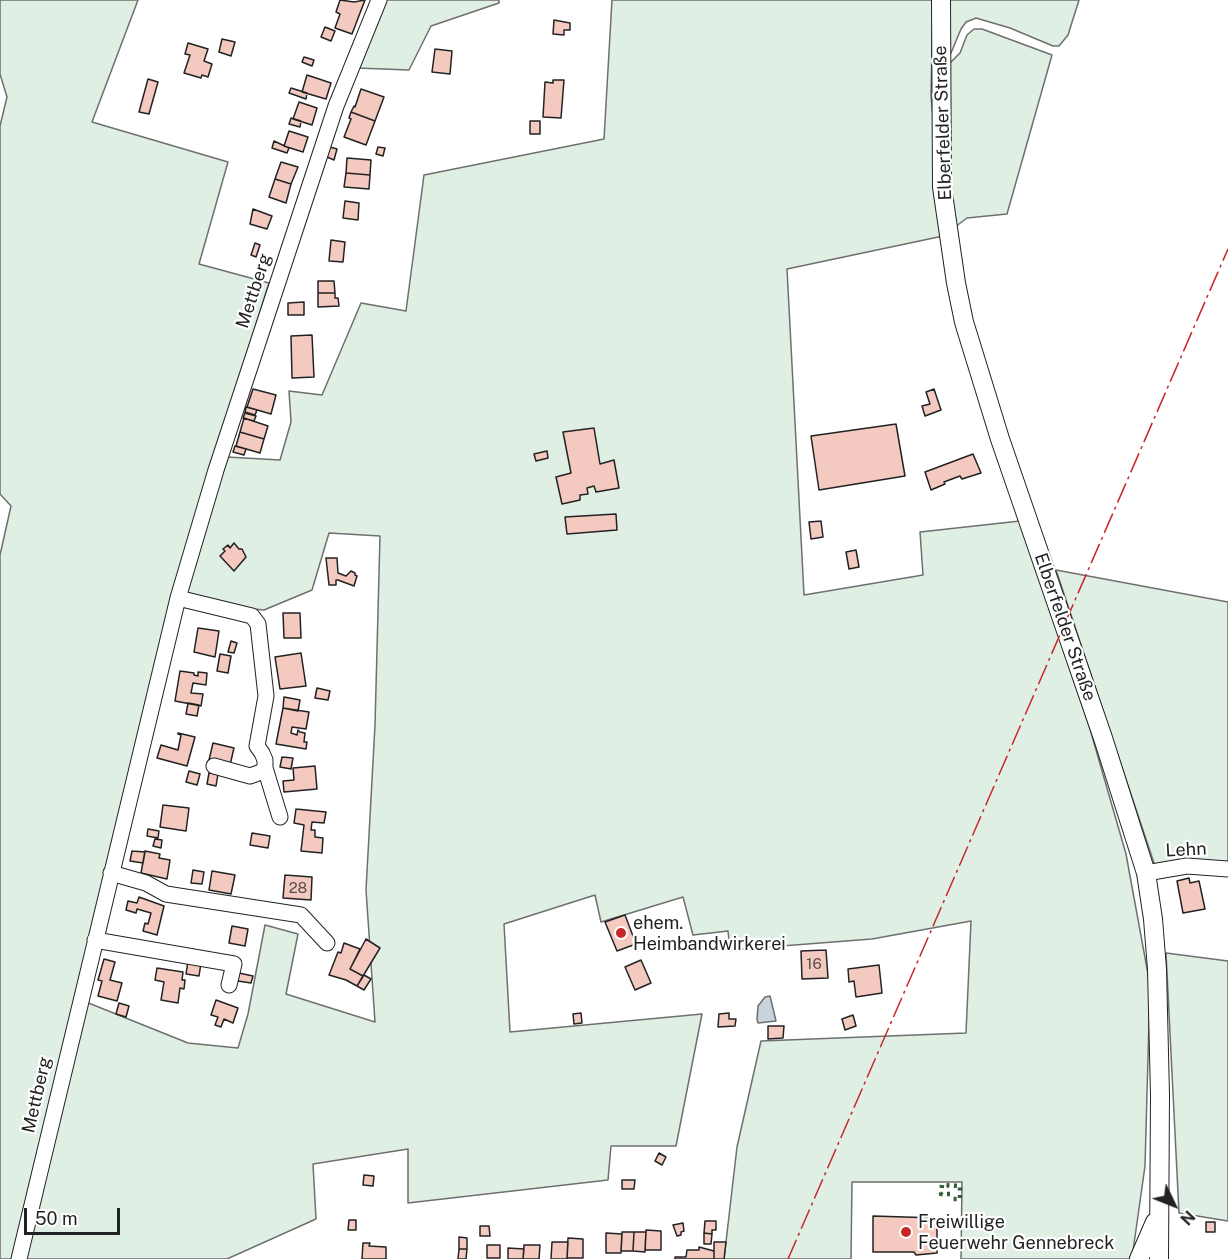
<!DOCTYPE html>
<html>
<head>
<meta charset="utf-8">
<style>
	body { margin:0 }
	#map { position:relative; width:1228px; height:1259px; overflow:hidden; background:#fff; font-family:"Public Sans",sans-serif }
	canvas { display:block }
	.north { position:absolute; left:1144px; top:1175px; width:60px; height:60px; -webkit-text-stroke:4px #fff; paint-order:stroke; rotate:133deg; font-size:16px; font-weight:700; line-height:24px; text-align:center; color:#222 }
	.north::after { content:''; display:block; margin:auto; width:21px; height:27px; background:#222; clip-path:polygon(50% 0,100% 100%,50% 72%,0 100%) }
	.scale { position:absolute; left:24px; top:1208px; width:96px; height:27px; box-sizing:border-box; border:3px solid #222; border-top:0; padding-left:8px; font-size:18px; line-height:21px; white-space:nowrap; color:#222; -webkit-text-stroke:4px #fff; paint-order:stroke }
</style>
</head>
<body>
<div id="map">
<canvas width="1228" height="1259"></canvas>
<div class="north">N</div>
<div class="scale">50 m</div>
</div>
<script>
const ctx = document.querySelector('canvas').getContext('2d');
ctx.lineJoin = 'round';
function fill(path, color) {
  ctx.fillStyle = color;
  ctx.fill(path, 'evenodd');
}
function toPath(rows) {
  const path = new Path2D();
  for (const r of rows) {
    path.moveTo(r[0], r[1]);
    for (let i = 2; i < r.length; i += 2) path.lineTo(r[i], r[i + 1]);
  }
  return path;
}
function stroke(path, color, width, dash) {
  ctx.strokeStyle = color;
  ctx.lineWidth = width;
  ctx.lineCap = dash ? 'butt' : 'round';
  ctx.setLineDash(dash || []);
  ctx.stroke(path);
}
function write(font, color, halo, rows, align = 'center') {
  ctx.font = font + ' "Public Sans",sans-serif';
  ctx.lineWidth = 4.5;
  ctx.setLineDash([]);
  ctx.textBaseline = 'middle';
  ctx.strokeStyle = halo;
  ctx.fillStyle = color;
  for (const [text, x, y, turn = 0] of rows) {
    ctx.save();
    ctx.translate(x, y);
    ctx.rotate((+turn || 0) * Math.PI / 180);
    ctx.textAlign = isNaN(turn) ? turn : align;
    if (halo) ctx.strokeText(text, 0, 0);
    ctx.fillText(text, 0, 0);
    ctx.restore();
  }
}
const green = toPath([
	[0,0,138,0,92,122,228,162,199,264,269,283,230,407,12,1259,0,1259,0,555,11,506,0,494,0,126,7,97,0,74,0,0],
	[383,0,499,0,499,3,431,26,409,70,357,68,383,0],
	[612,0,933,0,931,95,943,236,787,269,804,595,923,575,920,532,1020,521,1090,729,1126,854,1150,985,1145,1166,1133,1251,1129,1259,961,1259,962,1182,852,1182,851,1259,724,1259,737,1147,761,1041,966,1033,971,921,872,939,730,950,728,931,693,935,683,897,601,922,595,895,504,924,510,1032,702,1014,676,1146,611,1146,608,1180,408,1203,408,1149,313,1164,316,1219,227,1259,25,1259,86,1002,188,1043,238,1048,248,1014,265,925,298,934,286,994,375,1022,366,890,375,725,380,536,329,533,312,590,264,610,183,602,227,457,280,460,291,422,289,391,322,395,361,303,406,311,424,175,604,139,612,0],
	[948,0,1079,0,1068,35,1059,46,1053,46,1010,28,976,18,966,22,961,29,951,53,947,54,948,0],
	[974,29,982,29,1052,55,1007,214,967,218,955,227,949,167,947,66,960,53,967,35,974,29],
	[1056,570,1228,602,1228,864,1155,866,1056,570],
	[1166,953,1228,961,1228,1221,1179,1213,1166,953]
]);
fill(green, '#e0efe3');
stroke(green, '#6f6f6f', 1.5);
const water = toPath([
	[770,996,776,1021,758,1023,757,1019,758,1006,765,997,770,996]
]);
fill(water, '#c7d3dd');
stroke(water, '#6f6f6f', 1.5);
const building = toPath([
	[340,0,354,2,365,0,352,34,335,28,340,14,336,12,340,0],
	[554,20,570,23,570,30,564,30,564,35,553,34,554,20],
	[325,27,335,31,331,41,321,37,325,27],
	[222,39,235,42,231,56,219,52,222,39],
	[188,43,208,49,204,61,212,64,208,77,202,75,201,78,184,73,190,55,185,54,188,43],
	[435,49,452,51,450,74,432,72,435,49],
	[304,57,314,60,312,66,302,62,304,57],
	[307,75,331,83,326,99,302,92,307,75],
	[148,79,158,82,149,114,139,112,148,79],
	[553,80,564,80,561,118,543,117,545,82,553,83,553,80],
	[291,88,307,93,306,99,289,93,291,88],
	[361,89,384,97,375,121,351,112,354,106,355,107,361,89],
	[299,102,317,108,312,125,293,119,299,102],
	[351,112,375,121,366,145,344,137,351,119,349,118,351,112],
	[291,118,301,121,300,127,289,124,291,118],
	[530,121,540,121,540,134,530,134,530,121],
	[289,131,308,137,303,152,284,146,289,131],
	[274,141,289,148,287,153,272,148,274,141],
	[330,147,337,149,334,160,327,157,330,147],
	[378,147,385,148,383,156,376,154,378,147],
	[347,158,371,160,370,175,346,173,347,158],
	[281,162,298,167,291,184,275,179,281,162],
	[346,173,370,175,369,189,344,187,346,173],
	[275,179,291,184,286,203,269,197,275,179],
	[345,201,359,203,358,220,343,218,345,201],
	[253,209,272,216,267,229,250,224,253,209],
	[331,240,345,242,343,262,329,261,331,240],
	[255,243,260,245,256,257,251,255,255,243],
	[318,281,334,281,335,293,318,293,318,281],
	[318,293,335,293,335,298,338,298,339,306,318,307,318,293],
	[304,302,304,315,288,315,288,303,304,302],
	[312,335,314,377,292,378,291,336,312,335],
	[253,389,276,395,271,414,247,407,253,389],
	[934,389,941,410,925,416,922,406,930,404,926,392,934,389],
	[246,407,257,410,255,415,245,412,246,407],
	[245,413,256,416,254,421,243,418,245,413],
	[244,418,268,426,264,439,240,432,244,418],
	[896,424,905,476,819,490,811,436,896,424],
	[594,428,600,464,614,460,619,488,596,492,594,486,587,488,588,494,580,495,580,500,562,504,556,477,571,473,563,432,594,428],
	[240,432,264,439,260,453,236,446,240,432],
	[235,446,246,449,244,455,233,452,235,446],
	[547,451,548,458,536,461,534,454,547,451],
	[973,454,981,473,962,479,960,476,944,482,945,484,931,490,925,472,973,454],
	[616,514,617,530,567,534,565,517,616,514],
	[821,521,823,537,811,539,809,522,821,521],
	[234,543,239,549,242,549,246,557,234,571,220,556,225,551,223,549,228,545,230,548,234,543],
	[856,550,859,567,849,569,846,552,856,550],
	[326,558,337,558,338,573,346,576,351,571,355,573,355,575,357,576,354,586,338,580,336,580,336,585,329,585,326,558],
	[283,613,300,613,301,638,284,638,283,613],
	[198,628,219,631,215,657,194,652,198,628],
	[231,641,237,643,234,653,228,652,231,641],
	[301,653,306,686,280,689,275,657,301,653],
	[220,654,231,656,228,673,217,671,220,654],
	[180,671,194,673,194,675,198,676,198,672,207,673,206,685,193,683,191,693,203,694,201,706,175,701,180,671],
	[317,688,330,691,328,700,315,698,317,688],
	[284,697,300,700,298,711,283,708,284,697],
	[188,703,199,705,197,716,186,714,188,703],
	[283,708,309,712,306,729,292,727,291,733,297,735,298,730,300,732,305,733,304,742,307,742,306,749,276,744,283,708],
	[178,733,195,737,187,766,157,758,161,745,178,750,181,735,178,734,178,733],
	[213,743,234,748,230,765,209,760,213,743],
	[282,757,293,758,291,769,280,767,282,757],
	[315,766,317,789,284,792,283,781,294,780,293,768,315,766],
	[189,771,200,774,197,785,186,782,189,771],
	[209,773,218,774,216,786,207,784,209,773],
	[163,805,189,808,186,831,160,827,163,805],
	[296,809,326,812,324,823,312,822,311,830,315,830,315,837,323,838,322,853,301,851,304,825,294,823,296,809],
	[148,829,159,831,158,838,147,836,148,829],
	[252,833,270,836,268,848,250,845,252,833],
	[155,839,162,840,161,848,153,846,155,839],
	[132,851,145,852,143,863,130,861,132,851],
	[145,851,160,854,159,858,170,860,167,879,141,873,145,851],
	[193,870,204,872,202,884,191,883,193,870],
	[212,871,235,875,231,894,209,890,212,871],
	[285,875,312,877,311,900,283,898,285,875],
	[1189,878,1190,883,1199,881,1205,909,1183,913,1177,881,1189,878],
	[139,897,164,906,157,935,143,931,145,923,148,924,151,913,137,909,136,913,126,910,128,901,137,903,139,897],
	[625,915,636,944,617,951,605,922,625,915],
	[232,926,248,929,245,946,229,943,232,926],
	[366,939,380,948,363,976,350,969,366,939],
	[344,943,360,949,350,969,363,976,357,986,346,980,329,975,338,952,341,953,344,943],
	[826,950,828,978,802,979,801,951,826,950],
	[104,959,115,962,110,980,122,983,117,1001,98,996,102,981,98,980,104,959],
	[641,960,651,983,635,990,625,967,641,960],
	[188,961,201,963,199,976,186,974,188,961],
	[879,965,882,993,856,997,854,981,849,982,848,969,879,965],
	[157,968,183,972,182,980,185,980,184,989,180,988,178,1003,161,1000,164,982,155,980,157,968],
	[239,973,253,976,251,983,238,981,239,973],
	[364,975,371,979,364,990,357,986,364,975],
	[216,1000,238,1008,233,1023,224,1019,221,1027,215,1025,218,1017,211,1015,216,1000],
	[119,1003,129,1006,126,1017,116,1014,119,1003],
	[581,1013,582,1023,574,1024,573,1014,581,1013],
	[729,1013,729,1019,736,1019,735,1026,718,1027,719,1014,729,1013],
	[853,1015,856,1026,845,1030,842,1019,853,1015],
	[768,1026,784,1026,783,1038,768,1039,768,1026],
	[659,1153,666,1157,662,1165,655,1161,659,1153],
	[364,1175,374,1176,373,1186,363,1185,364,1175],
	[622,1180,635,1180,634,1189,622,1189,622,1180],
	[873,1216,937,1218,937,1253,916,1255,914,1252,873,1252,873,1216],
	[349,1220,356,1220,356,1230,348,1230,349,1220],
	[705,1221,716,1221,716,1230,712,1230,712,1234,704,1233,705,1221],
	[1206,1222,1215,1222,1215,1232,1206,1232,1206,1222],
	[683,1223,684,1231,681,1232,681,1235,677,1236,673,1225,683,1223],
	[480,1226,489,1226,490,1236,480,1236,480,1226],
	[646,1230,661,1231,661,1250,645,1250,646,1230],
	[622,1232,634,1232,633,1251,621,1251,622,1232],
	[634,1232,646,1232,645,1252,633,1251,634,1232],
	[606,1233,622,1234,621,1253,606,1253,606,1233],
	[704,1233,712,1234,711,1244,704,1244,704,1233],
	[459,1237,467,1238,467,1249,459,1249,459,1237],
	[568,1238,583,1239,583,1258,567,1258,568,1238],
	[552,1242,568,1242,567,1259,551,1259,552,1242],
	[714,1242,726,1242,724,1259,714,1259,714,1242],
	[363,1243,370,1243,369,1246,386,1247,386,1259,362,1259,363,1243],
	[487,1245,500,1245,500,1258,487,1258,487,1245],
	[524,1245,540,1245,539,1259,523,1259,524,1245],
	[699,1247,714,1251,714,1259,675,1259,675,1257,686,1257,687,1250,699,1250,699,1247],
	[508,1248,524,1249,523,1259,508,1259,508,1248],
	[459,1249,467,1249,466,1259,458,1259,459,1249]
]);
fill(building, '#f3c9c0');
stroke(building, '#222', 1.5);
const minor = toPath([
	[178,598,252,616,258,624,266,696,257,746,262,753,265,760,265,768,261,772,250,776,214,766],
	[265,768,280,817],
	[111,873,146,883,166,894,301,915,327,943],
	[1146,873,1187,866,1228,869],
	[95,940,234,964,229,985],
	[19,1259,178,598,216,470,336,106,379,0]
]);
const major = toPath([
	[941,0,942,187,956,283,964,322,1000,439,1103,738,1146,873,1153,919,1157,969,1160,1095,1159,1259],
	[1139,1259,1155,1222]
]);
stroke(minor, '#222', 17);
stroke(major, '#222', 20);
stroke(minor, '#fff', 15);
stroke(major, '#fff', 18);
stroke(toPath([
	[950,1194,941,1194,942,1185,960,1186,960,1199,951,1199,951,1197]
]), '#2f5e38', 4.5, [3, 4.5]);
stroke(toPath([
	[788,1259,1228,249]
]), '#c62828', 1.5, [21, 4.5, 3, 4.5]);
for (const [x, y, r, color] of [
	[621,933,6,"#c62828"],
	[906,1232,6,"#c62828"]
]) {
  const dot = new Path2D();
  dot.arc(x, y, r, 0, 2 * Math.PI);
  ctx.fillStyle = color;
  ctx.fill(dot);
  stroke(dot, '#fff', 2);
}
write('15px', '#564c4a', null, [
	["28",298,888],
	["16",814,964]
]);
write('18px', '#222', '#fff', [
	["Elberfelder Straße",943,123,-92],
	["Mettberg",254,291,-72],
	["Elberfelder Straße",1065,627,71],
	["Lehn",1186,850,-3],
	["Mettberg",37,1095,-77]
]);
write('18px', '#222', '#fff', [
	["ehem.",633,923],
	["Heimbandwirkerei",633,944],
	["Freiwillige",918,1222],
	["Feuerwehr Gennebreck",918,1243]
], 'left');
</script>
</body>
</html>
